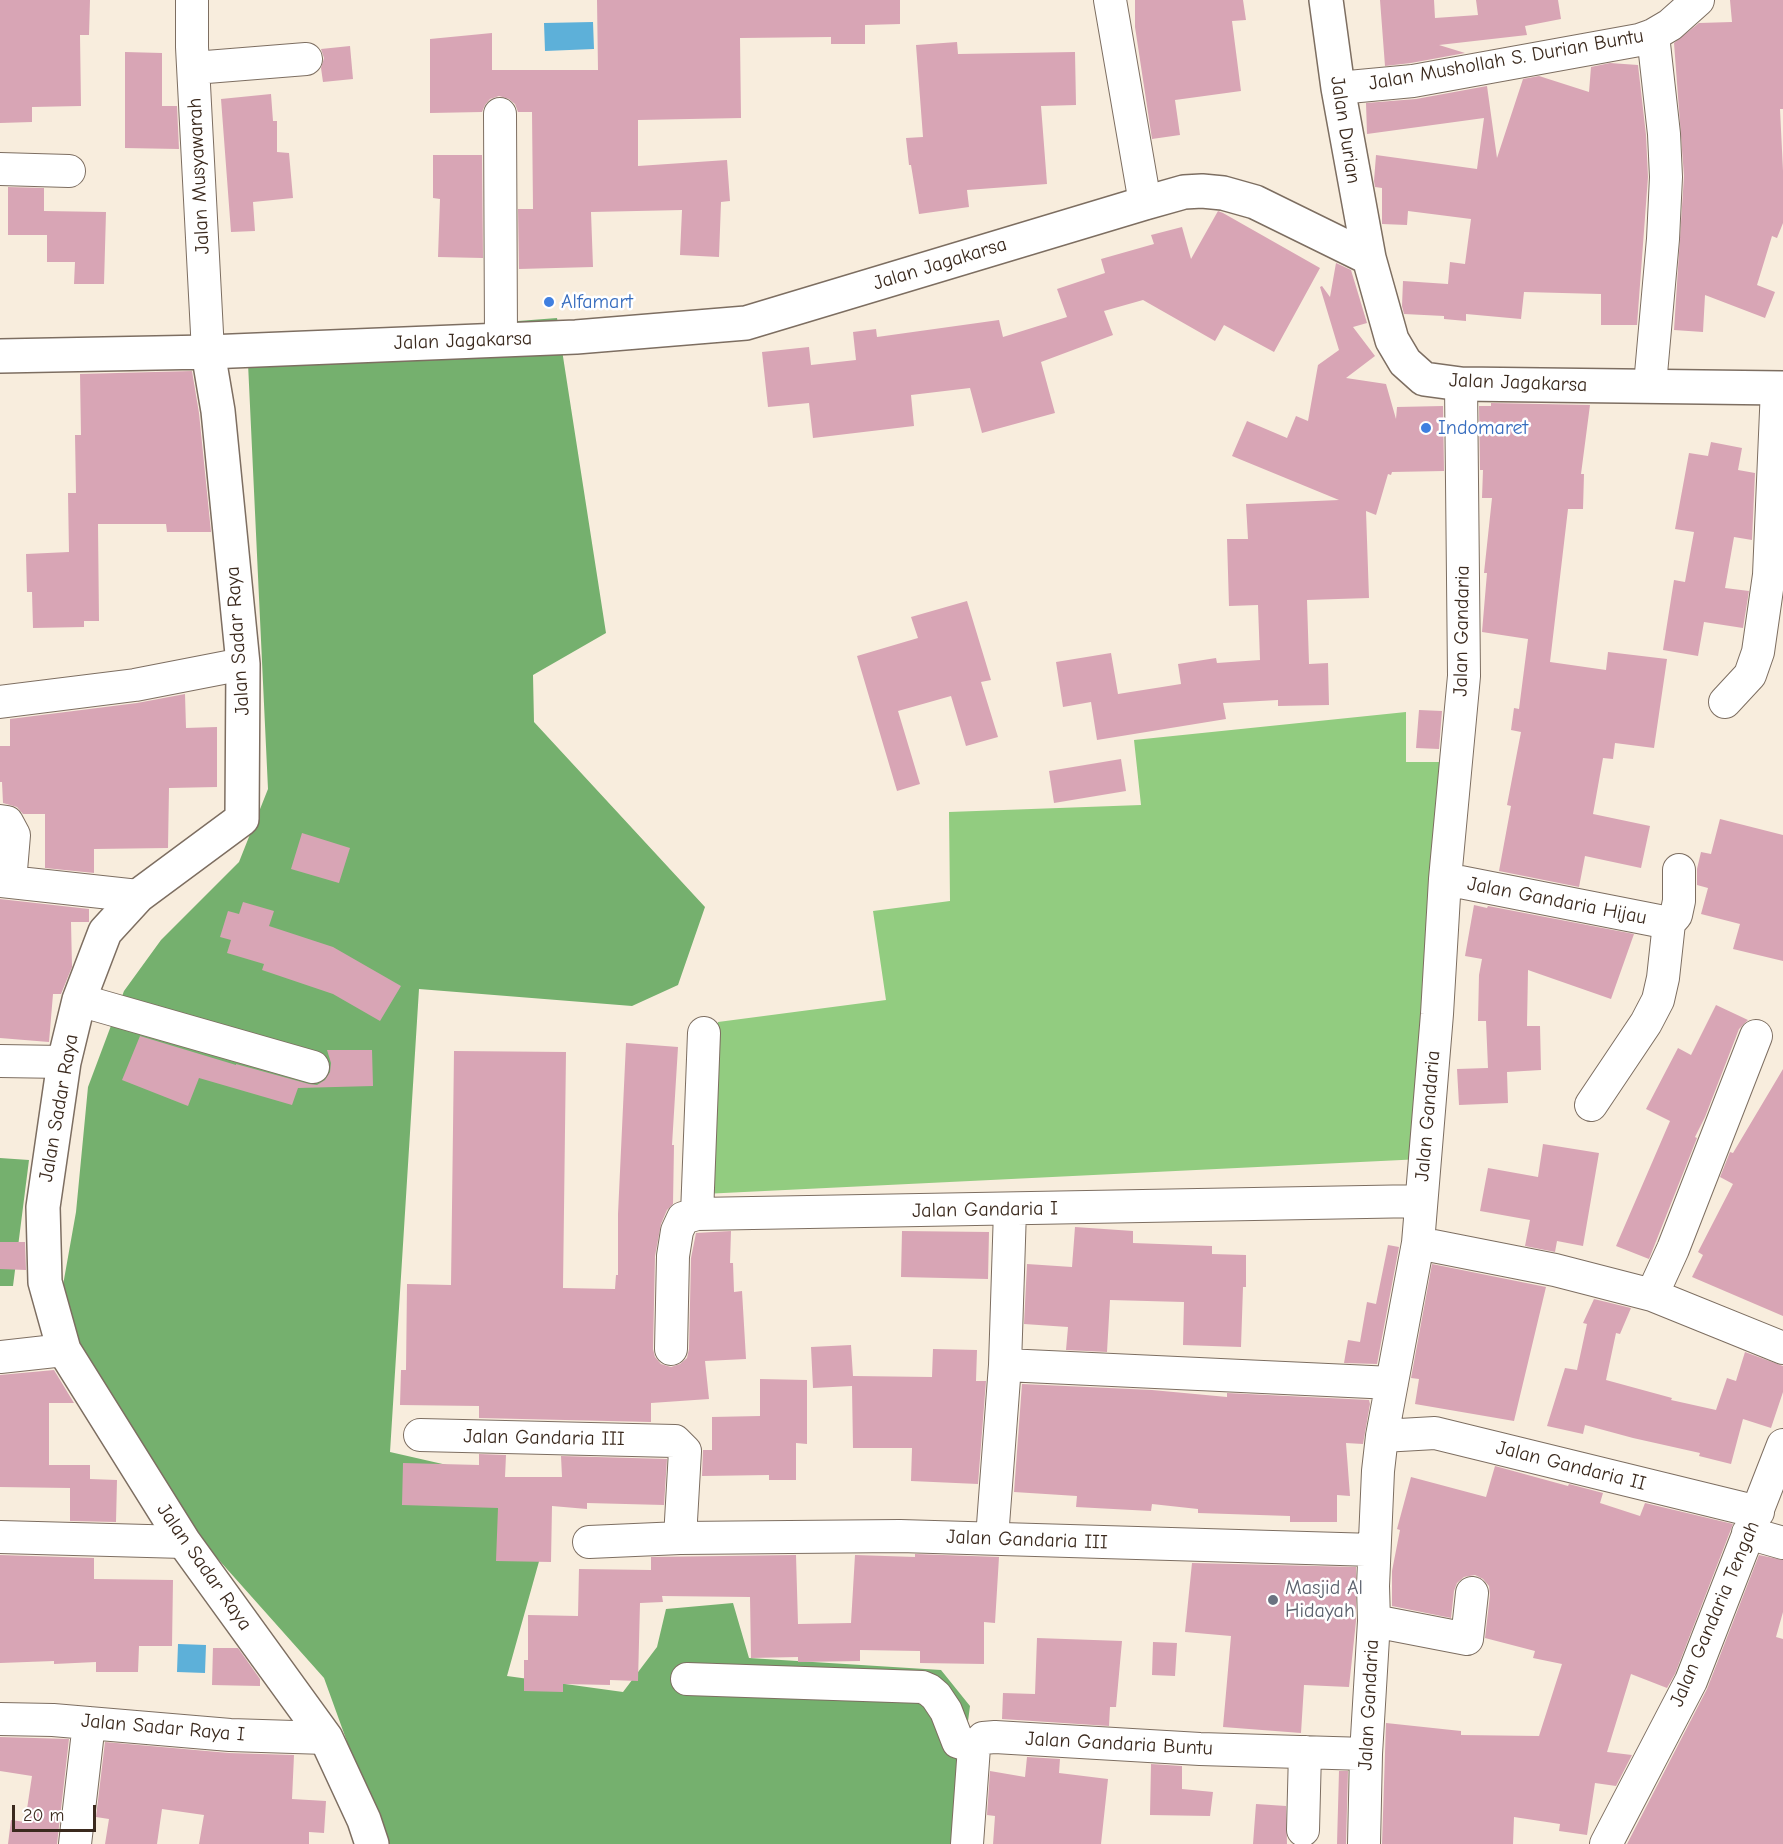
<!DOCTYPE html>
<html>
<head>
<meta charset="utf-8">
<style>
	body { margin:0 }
	#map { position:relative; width:1783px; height:1844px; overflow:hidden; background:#f8eddd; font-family:"Comic Neue",sans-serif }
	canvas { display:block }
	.scale { position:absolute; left:12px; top:1805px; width:84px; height:27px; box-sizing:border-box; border:3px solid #3b2a1e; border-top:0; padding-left:8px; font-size:18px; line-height:21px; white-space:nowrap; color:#3b2a1e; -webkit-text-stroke:4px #fff; paint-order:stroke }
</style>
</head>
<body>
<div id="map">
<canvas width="1783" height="1844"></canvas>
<div class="scale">20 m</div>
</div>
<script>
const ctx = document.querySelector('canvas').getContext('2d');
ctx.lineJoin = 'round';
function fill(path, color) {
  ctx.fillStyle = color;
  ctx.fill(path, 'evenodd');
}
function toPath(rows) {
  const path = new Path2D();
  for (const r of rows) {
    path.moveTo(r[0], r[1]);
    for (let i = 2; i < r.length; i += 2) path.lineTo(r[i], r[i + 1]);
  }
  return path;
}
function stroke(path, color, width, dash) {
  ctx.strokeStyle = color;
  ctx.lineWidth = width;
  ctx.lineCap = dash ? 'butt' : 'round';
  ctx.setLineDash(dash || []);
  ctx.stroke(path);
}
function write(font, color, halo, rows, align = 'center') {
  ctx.font = font + ' "Comic Neue",sans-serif';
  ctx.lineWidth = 5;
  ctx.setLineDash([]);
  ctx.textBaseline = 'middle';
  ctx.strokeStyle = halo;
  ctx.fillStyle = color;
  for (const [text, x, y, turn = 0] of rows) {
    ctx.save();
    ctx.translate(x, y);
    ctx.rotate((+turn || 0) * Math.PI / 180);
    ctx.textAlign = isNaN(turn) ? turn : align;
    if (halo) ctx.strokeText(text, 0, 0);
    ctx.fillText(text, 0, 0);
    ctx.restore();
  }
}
fill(toPath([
	[1406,712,1406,762,1441,762,1422,1159,703,1194,718,1022,886,1000,873,911,950,901,949,812,1141,805,1134,740]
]), '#92cc80');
fill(toPath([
	[557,318,606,633,533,675,534,722,705,907,678,985,632,1006,419,989,390,1452,504,1478,545,1540,507,1676,623,1692,657,1647,666,1609,733,1603,749,1658,941,1670,970,1706,952,1844,384,1844,324,1678,202,1541,106,1404,60,1302,76,1212,88,1087,124,991,161,940,239,862,268,789,247,342],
	[0,1158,29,1160,13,1286,0,1286]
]), '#75b06e');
fill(toPath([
	[593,22,594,49,545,51,544,23],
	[178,1644,206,1645,205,1673,177,1672]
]), '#5db0d9');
fill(toPath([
	[0,0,90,0,89,35,80,35,81,106,32,107,32,122,0,123],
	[597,0,900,0,900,24,865,25,865,44,831,44,831,37,740,38,741,118,638,120,638,166,727,160,730,201,721,202,719,257,680,255,682,210,591,212,593,267,519,269,518,209,533,209,532,112,518,112,515,104,509,99,499,96,490,99,485,105,482,112,430,113,430,39,492,33,492,70,598,70],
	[1135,0,1243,0,1246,20,1232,21,1241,91,1175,100,1180,135,1152,139,1135,27],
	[1380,0,1434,0,1435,18,1478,15,1476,0,1558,0,1561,19,1525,26,1527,35,1439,45,1465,53,1411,63,1385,66],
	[1730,0,1783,0,1783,109,1780,109,1783,171,1783,223,1777,238,1772,236,1757,285,1775,292,1765,318,1705,295,1703,332,1674,330,1684,176,1674,43,1699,23,1732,22],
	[957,42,958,54,1075,52,1076,105,1041,106,1047,184,967,190,969,207,919,214,911,165,909,165,906,138,923,137,916,45],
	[350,46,353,79,323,82,321,68,324,58,321,49],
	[125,52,162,53,162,106,177,106,179,149,125,148],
	[1610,63,1638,65,1646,135,1648,177,1637,325,1601,325,1601,294,1524,292,1521,319,1466,314,1466,321,1444,319,1444,316,1404,314,1402,306,1403,281,1448,284,1450,262,1465,264,1471,219,1408,211,1407,225,1382,224,1382,188,1375,187,1374,181,1376,155,1477,169,1484,118,1367,134,1366,103,1416,99,1487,86,1497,158,1523,79,1539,76,1589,92,1591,67],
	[271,94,273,121,277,121,277,152,289,153,293,198,253,202,255,231,231,232,221,99],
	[433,155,482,155,483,258,438,257,440,199,433,198],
	[8,187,44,188,44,211,106,212,104,284,74,284,75,262,47,262,47,235,8,235],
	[1218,211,1223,213,1320,268,1274,352,1224,325,1215,341,1143,300,1104,311,1113,335,1041,362,1055,413,982,433,970,388,911,395,914,426,813,438,809,403,768,407,762,352,809,347,811,365,856,360,853,332,876,329,877,337,999,320,1003,337,1067,317,1057,289,1105,273,1101,259,1154,244,1151,235,1182,227,1191,259],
	[1336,263,1351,270,1367,323,1353,327,1375,356,1346,378,1386,384,1396,419,1397,407,1443,406,1444,471,1392,472,1391,475,1388,474,1376,515,1366,511,1369,598,1307,600,1309,664,1328,663,1329,705,1278,706,1278,700,1223,703,1226,719,1097,740,1091,702,1063,707,1056,662,1111,653,1118,694,1181,684,1178,664,1216,658,1217,663,1260,660,1258,605,1229,606,1227,539,1248,539,1246,504,1339,500,1232,456,1247,421,1287,438,1296,416,1308,421,1318,365,1339,350,1320,287,1322,286,1330,297],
	[192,371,199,413,211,532,167,532,166,524,98,524,99,621,84,621,84,627,33,628,32,592,27,592,26,554,69,552,68,493,76,493,75,435,81,435,80,374],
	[1491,403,1590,405,1581,474,1584,474,1583,509,1568,509,1550,662,1606,670,1608,652,1667,659,1654,748,1615,743,1613,759,1603,758,1593,814,1650,826,1641,868,1585,856,1579,887,1499,871,1511,806,1507,805,1521,732,1511,730,1514,708,1519,709,1528,639,1482,632,1487,573,1484,573,1492,498,1482,498,1483,470,1480,470,1479,406,1491,406],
	[1711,442,1742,448,1738,470,1755,473,1752,540,1734,537,1725,588,1749,591,1743,628,1704,622,1698,656,1663,650,1674,580,1685,582,1694,532,1675,529,1689,453,1708,456],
	[967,601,991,680,981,682,998,737,966,746,951,696,898,711,920,784,897,791,857,656,918,638,911,617],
	[185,694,186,728,217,727,217,787,169,788,168,848,94,849,94,873,45,868,45,814,23,814,17,807,3,803,2,782,0,782,0,746,10,746,10,719,137,703],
	[1419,710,1442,711,1439,749,1416,748],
	[1121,759,1126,791,1054,803,1049,771],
	[1720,819,1783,835,1783,961,1733,949,1740,924,1701,914,1708,888,1697,885,1697,869,1701,852,1711,854],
	[302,833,350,848,339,883,291,869],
	[0,899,89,909,89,922,71,922,72,967,61,994,53,994,49,1042,0,1038],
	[243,902,274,911,269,926,333,947,401,986,380,1021,333,994,262,970,264,964,227,953,231,940,220,937,228,911,239,914],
	[1474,905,1487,908,1488,906,1634,934,1611,999,1528,970,1527,1026,1540,1026,1541,1070,1507,1072,1508,1103,1459,1105,1457,1069,1488,1068,1486,1021,1478,1021,1479,975,1482,959,1465,956],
	[1716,1005,1748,1020,1739,1029,1705,1117,1695,1137,1697,1138,1649,1259,1616,1246,1670,1121,1646,1109,1678,1048,1691,1055],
	[140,1036,236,1065,236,1064,309,1084,317,1085,325,1080,330,1072,331,1063,327,1050,372,1050,373,1086,298,1088,292,1105,199,1078,188,1106,122,1080],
	[626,1043,678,1047,672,1145,674,1145,673,1204,667,1210,661,1224,655,1256,653,1349,655,1357,661,1364,671,1367,680,1364,687,1358,689,1349,691,1258,696,1233,731,1231,730,1263,733,1263,734,1292,742,1291,746,1359,705,1361,709,1399,651,1403,651,1422,479,1418,479,1406,400,1405,401,1370,406,1370,407,1284,451,1285,454,1051,566,1052,563,1288,615,1289,616,1275,618,1275,618,1214],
	[1783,1069,1783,1316,1692,1277,1703,1255,1698,1252,1733,1184,1720,1177,1730,1152,1733,1153],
	[1543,1144,1599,1153,1583,1246,1557,1241,1555,1252,1525,1246,1530,1220,1480,1211,1488,1168,1538,1177],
	[1075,1227,1133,1231,1133,1243,1212,1246,1212,1254,1246,1255,1246,1287,1243,1287,1241,1347,1183,1345,1184,1302,1110,1300,1107,1352,1066,1350,1068,1327,1024,1324,1027,1264,1072,1267],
	[902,1231,989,1232,988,1279,901,1277],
	[0,1242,25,1242,26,1270,0,1269],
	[1388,1245,1399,1247,1377,1364,1344,1363,1348,1340,1360,1342,1367,1302,1376,1304],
	[1432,1264,1546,1287,1514,1421,1415,1404,1419,1379,1411,1378],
	[1594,1299,1631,1308,1620,1334,1616,1333,1606,1380,1672,1398,1671,1400,1716,1410,1727,1378,1736,1381,1745,1352,1783,1366,1783,1392,1771,1428,1743,1419,1731,1464,1699,1456,1700,1453,1633,1438,1585,1425,1583,1434,1547,1426,1565,1368,1577,1370,1587,1324,1583,1323],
	[851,1345,853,1376,932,1377,933,1349,977,1350,976,1381,986,1381,978,1484,911,1481,912,1448,853,1448,852,1386,813,1388,811,1347],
	[54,1370,74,1403,49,1403,49,1465,90,1465,90,1479,117,1480,116,1522,70,1521,70,1488,0,1487,0,1375],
	[760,1379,807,1380,807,1444,796,1443,796,1480,769,1480,769,1475,702,1476,703,1450,712,1450,712,1417,760,1416],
	[1022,1384,1152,1390,1227,1397,1227,1393,1369,1400,1370,1404,1363,1444,1346,1443,1350,1496,1337,1495,1337,1522,1290,1522,1290,1516,1198,1513,1198,1509,1152,1504,1151,1511,1076,1507,1077,1496,1014,1492],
	[479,1454,506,1455,505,1477,562,1477,561,1456,667,1459,664,1505,587,1503,587,1509,552,1506,551,1562,496,1561,498,1508,402,1505,403,1463,479,1465],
	[1495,1466,1568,1486,1569,1484,1603,1493,1600,1503,1640,1516,1645,1503,1733,1524,1675,1674,1667,1688,1631,1674,1607,1752,1632,1755,1616,1786,1595,1783,1587,1835,1559,1831,1560,1824,1514,1817,1513,1844,1382,1844,1386,1723,1461,1731,1461,1735,1539,1736,1562,1664,1533,1658,1535,1651,1485,1638,1490,1595,1489,1586,1483,1579,1475,1575,1464,1577,1457,1583,1454,1591,1451,1618,1392,1606,1392,1571,1400,1530,1397,1529,1411,1477,1486,1497],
	[915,1554,999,1557,995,1623,984,1622,984,1664,920,1663,920,1651,860,1650,860,1661,798,1662,798,1657,751,1658,750,1597,662,1596,663,1602,640,1603,638,1681,610,1680,610,1685,563,1684,563,1692,524,1691,524,1660,528,1660,528,1615,578,1616,579,1569,651,1570,651,1557,796,1555,798,1624,851,1623,855,1555,915,1557],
	[0,1555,94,1558,94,1579,173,1580,172,1646,139,1646,138,1672,96,1672,96,1662,54,1664,54,1661,0,1663],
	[1759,1555,1783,1560,1783,1612,1776,1637,1783,1639,1783,1844,1627,1844,1707,1689],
	[1192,1563,1356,1567,1356,1621,1349,1687,1304,1685,1301,1733,1223,1727,1231,1636,1185,1632],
	[1037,1638,1122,1641,1116,1707,1110,1707,1109,1726,1002,1719,1003,1693,1035,1694],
	[1153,1642,1177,1643,1175,1676,1152,1675],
	[213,1648,238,1648,260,1679,260,1686,212,1685],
	[0,1737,69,1739,57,1844,8,1844,11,1820,25,1822,32,1776,0,1771],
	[105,1742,229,1753,294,1755,292,1799,326,1801,324,1833,309,1832,309,1844,199,1844,204,1815,162,1809,157,1844,105,1844,109,1819,96,1817],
	[1027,1757,1060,1759,1059,1773,1108,1779,1101,1844,993,1844,995,1816,987,1815,990,1771,1025,1777],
	[1151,1764,1182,1766,1182,1789,1213,1792,1210,1816,1150,1815],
	[1339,1771,1348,1771,1346,1844,1337,1844],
	[1256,1804,1286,1806,1287,1844,1253,1844]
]), '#d8a5b5');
const street = toPath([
	[192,0,192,47,208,352],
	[1110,0,1145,203],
	[194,68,306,59],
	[1338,88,1413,81,1639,40,1653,35,1670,25,1698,0],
	[500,114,501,339],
	[0,169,69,171],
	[1650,385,1663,239,1666,177,1664,134,1653,35],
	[0,702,135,685,243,664],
	[1725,702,1750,675,1758,652,1769,575,1777,388],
	[0,821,7,822,14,835,10,882],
	[1445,879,1669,923],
	[0,881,138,896],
	[79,1000,313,1067],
	[0,1061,64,1062],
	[1591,1105,1646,1023,1658,1000,1663,978,1669,923,1676,915,1679,901,1679,870],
	[697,1214,704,1033],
	[1418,1243,1555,1270,1652,1295,1783,1348],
	[1652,1295,1673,1249,1756,1036],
	[671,1349,673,1256,677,1231,683,1218,697,1214,1421,1201],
	[0,1357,64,1350],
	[1005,1365,1392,1383],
	[420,1435,675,1441,685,1451,680,1538],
	[1382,1436,1435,1433,1758,1512],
	[1748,1533,1783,1543],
	[0,1537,184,1542],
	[992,1538,1005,1365,1010,1210],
	[589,1542,680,1538,900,1536,1374,1550],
	[1374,1621,1467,1639,1472,1593],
	[687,1679,922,1687,929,1690,936,1696,946,1711,958,1742,974,1747],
	[0,1719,53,1720,230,1735,326,1738],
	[1303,1830,1305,1752],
	[75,1844,89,1723],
	[967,1844,974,1747,983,1738,995,1737,1200,1749,1366,1754],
	[1364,1844,1366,1754,1374,1621,1373,1586,1378,1471,1382,1436,1418,1243,1437,1014,1445,879,1464,676,1461,384],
	[1606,1844,1691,1681,1783,1445]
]);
const secondary = toPath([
	[1326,0,1338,88,1369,258],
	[208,352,218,411,243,664,242,819,138,896,105,932,79,1000,64,1062,43,1207,45,1282,64,1350,184,1542,326,1738,364,1820,372,1844],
	[0,356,208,352,576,337,746,323,1145,203,1184,192,1202,191,1223,193,1255,202,1369,258,1392,340,1405,362,1424,379,1461,384,1783,388]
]);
stroke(street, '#7d6e61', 34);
stroke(secondary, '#7d6e61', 36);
stroke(street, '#fff', 32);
stroke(secondary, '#fff', 33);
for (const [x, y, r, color] of [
	[549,302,6,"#3f7fe0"],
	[1426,428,6,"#3f7fe0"],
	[1273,1600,6,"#6b7280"]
]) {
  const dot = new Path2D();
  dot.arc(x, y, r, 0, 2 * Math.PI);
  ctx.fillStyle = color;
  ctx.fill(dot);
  stroke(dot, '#fff', 2);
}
write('20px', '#3b2a1e', '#fff', [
	["Jalan Mushollah S. Durian Buntu",1506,60,-10],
	["Jalan Durian",1345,130,81],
	["Jalan Musyawarah",199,176,-93],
	["Jalan Jagakarsa",940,264,-17],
	["Jalan Jagakarsa",463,341,-2],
	["Jalan Jagakarsa",1518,383,2],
	["Jalan Gandaria",1462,631,-89],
	["Jalan Sadar Raya",238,641,-94],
	["Jalan Gandaria Hijau",1557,901,11],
	["Jalan Sadar Raya",59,1108,-80],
	["Jalan Gandaria",1428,1116,-85],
	["Jalan Gandaria I",985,1210,-1],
	["Jalan Gandaria III",544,1438,1],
	["Jalan Gandaria II",1571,1466,14],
	["Jalan Gandaria III",1027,1540,2],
	["Jalan Sadar Raya",204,1567,55],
	["Jalan Gandaria Tengah",1715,1614,-67],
	["Jalan Gandaria",1369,1705,-87],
	["Jalan Sadar Raya I",163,1728,5],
	["Jalan Gandaria Buntu",1119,1744,3]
]);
write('20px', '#366cbe', '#fff', [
	["Alfamart",561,302],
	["Indomaret",1438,428]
], 'left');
write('20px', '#5b616d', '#fff', [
	["Masjid Al",1285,1588],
	["Hidayah",1285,1611]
], 'left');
</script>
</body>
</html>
